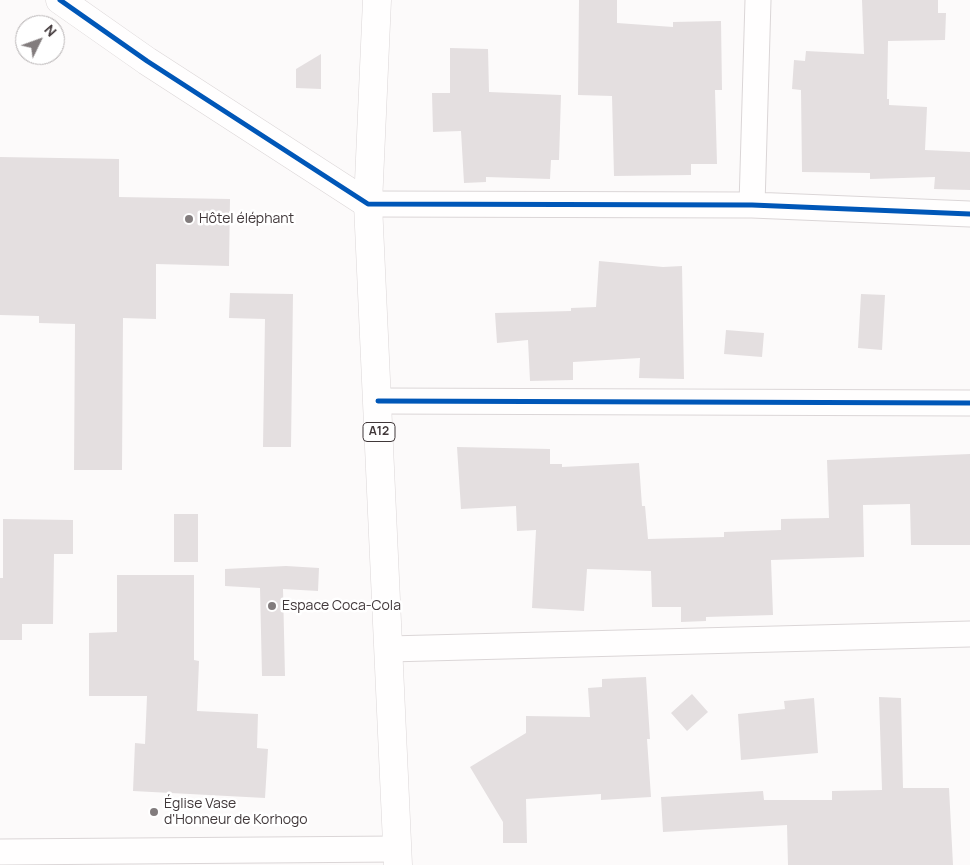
<!DOCTYPE html>
<html>
<head>
<meta charset="utf-8">
<style>
	body { margin:0 }
	#map { position:relative; width:970px; height:865px; overflow:hidden; background:#fcfafa; font-family:Manrope,sans-serif }
	canvas { display:block }
	.north { position:absolute; left:15px; top:15px; width:50px; height:50px; box-sizing:border-box; background:#fff; border:1px solid #b3afb0; border-radius:50%; rotate:48deg; font-size:14px; font-weight:700; line-height:20px; text-align:center; color:#41383a }
	.north::after { content:''; display:block; margin:auto; width:18px; height:22px; background:#827c7d; clip-path:polygon(50% 0,100% 100%,50% 72%,0 100%) }
</style>
</head>
<body>
<div id="map">
<canvas width="970" height="865"></canvas>
<div class="north">N</div>
</div>
<script>
const ctx = document.querySelector('canvas').getContext('2d');
ctx.lineJoin = 'round';
function fill(path, color) {
  ctx.fillStyle = color;
  ctx.fill(path, 'evenodd');
}
function toPath(rows) {
  const path = new Path2D();
  for (const r of rows) {
    path.moveTo(r[0], r[1]);
    for (let i = 2; i < r.length; i += 2) path.lineTo(r[i], r[i + 1]);
  }
  return path;
}
function stroke(path, color, width, dash) {
  ctx.strokeStyle = color;
  ctx.lineWidth = width;
  ctx.lineCap = dash ? 'butt' : 'round';
  ctx.setLineDash(dash || []);
  ctx.stroke(path);
}
function write(font, color, halo, rows, align = 'center') {
  ctx.font = font + ' Manrope,sans-serif';
  ctx.lineWidth = 5;
  ctx.setLineDash([]);
  ctx.textBaseline = 'middle';
  ctx.strokeStyle = halo;
  ctx.fillStyle = color;
  for (const [text, x, y, turn = 0] of rows) {
    ctx.save();
    ctx.translate(x, y);
    ctx.rotate((+turn || 0) * Math.PI / 180);
    ctx.textAlign = isNaN(turn) ? turn : align;
    if (halo) ctx.strokeText(text, 0, 0);
    ctx.fillText(text, 0, 0);
    ctx.restore();
  }
}
fill(toPath([
	[579,0,617,0,617,23,673,27,673,22,721,21,722,90,715,90,717,164,691,164,691,175,614,176,612,96,578,95],
	[862,0,938,0,938,13,946,13,945,40,888,41,887,99,889,99,889,105,927,107,925,150,970,152,970,190,934,189,935,177,870,179,870,173,802,172,801,90,792,89,794,60,805,61,806,51,864,54],
	[450,48,488,49,489,92,561,95,559,160,551,160,550,179,486,177,486,182,464,183,461,131,433,132,432,93,450,93],
	[321,54,321,89,296,88,296,69],
	[0,157,119,159,119,197,230,199,229,266,156,264,156,319,123,318,122,470,74,470,75,324,39,323,39,316,0,315],
	[599,261,663,267,682,266,684,379,639,378,640,358,573,362,573,380,530,381,528,340,497,343,495,313,571,311,571,308,596,307],
	[230,293,293,294,291,447,263,447,265,319,229,318],
	[861,294,885,295,882,350,858,348],
	[726,330,764,333,762,357,724,354],
	[457,447,550,449,550,464,562,464,562,467,639,463,642,506,645,506,648,539,724,537,724,532,781,530,781,519,829,518,827,460,970,454,970,545,911,545,910,504,863,505,864,557,771,560,773,615,706,617,706,621,681,622,681,607,652,607,651,571,587,569,584,611,532,608,536,530,517,531,516,506,461,509],
	[174,514,198,514,198,562,174,562],
	[3,519,73,520,73,554,54,554,53,624,22,624,22,640,0,640,0,578,3,578],
	[286,566,319,568,318,591,283,589,285,676,262,676,260,588,225,586,225,569],
	[117,575,194,575,194,660,199,661,197,711,258,714,257,748,268,749,265,798,133,791,135,743,145,744,147,696,89,696,89,633,117,632],
	[646,677,650,739,647,739,651,797,601,800,601,794,526,799,527,843,503,843,503,822,470,767,526,733,526,716,590,717,588,688,602,687,602,679],
	[692,694,708,712,687,731,671,713],
	[879,697,901,698,903,788,949,788,953,865,788,865,787,825,663,832,661,797,763,791,764,800,832,800,832,791,882,790],
	[814,698,818,753,741,760,738,714,785,709,784,701]
]), '#e4dfe0');
const street = toPath([
	[368,204,752,205,970,214],
	[752,205,758,0],
	[378,401,970,403],
	[389,649,970,634],
	[0,852,397,849]
]);
const secondary = toPath([
	[60,0,147,61,368,204]
]);
const primary = toPath([
	[377,0,368,204,398,865]
]);
stroke(street, '#dbd6d7', 27);
stroke(secondary, '#dbd6d7', 29);
stroke(primary, '#dbd6d7', 29);
stroke(street, '#fffefe', 25);
stroke(secondary, '#fffefe', 28);
stroke(primary, '#fffefe', 28);
stroke(toPath([
	[60,0,147,61,368,204,752,205,970,214],
	[378,401,970,403]
]), '#0057b8', 5);
for (const [x, y, r, color] of [
	[189,219,5,"#827c7d"],
	[272,606,5,"#827c7d"],
	[154,812,5,"#827c7d"]
]) {
  const dot = new Path2D();
  dot.arc(x, y, r, 0, 2 * Math.PI);
  ctx.fillStyle = color;
  ctx.fill(dot);
  stroke(dot, '#fff', 2);
}
for (const [x, y, w] of [
	[379,432,32]
]) {
  const box = new Path2D();
  box.roundRect(x - w / 2, y - 9.5, w, 19, 4);
  ctx.fillStyle = '#fff';
  ctx.fill(box);
  stroke(box, '#41383a', 1);
}
write('bold 12px', '#41383a', null, [
	["A12",379,432]
]);
write('14px', '#41383a', '#fff', [
	["Hôtel éléphant",199,219],
	["Espace Coca-Cola",282,606],
	["Église Vase",164,804],
	["d'Honneur de Korhogo",164,820]
], 'left');
</script>
</body>
</html>
